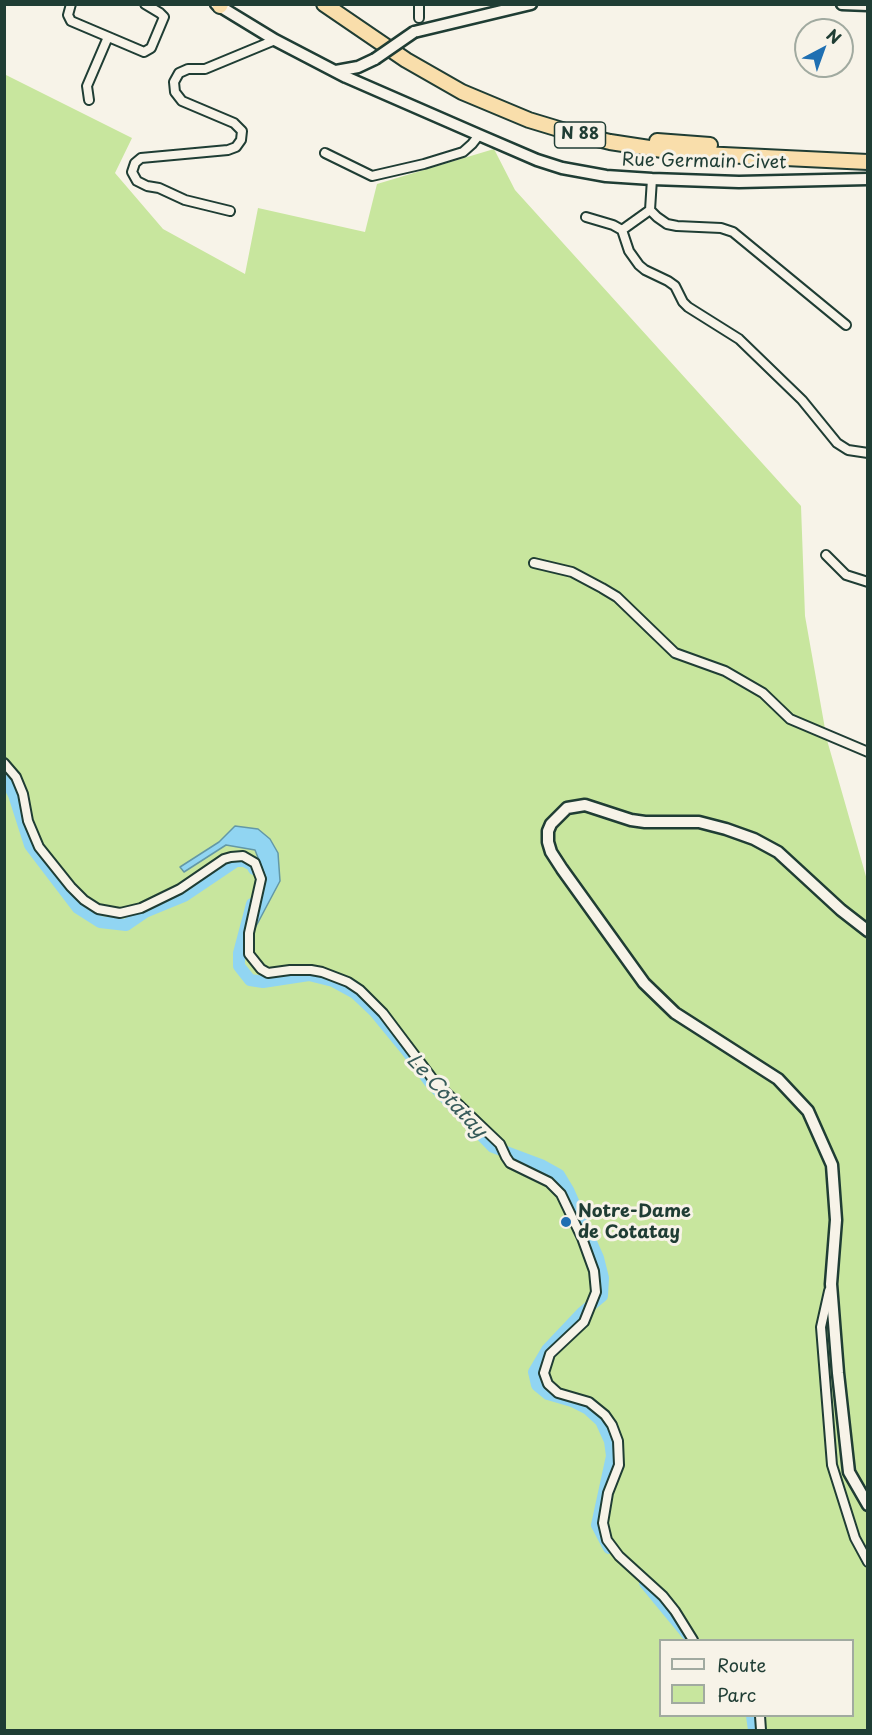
<!DOCTYPE html>
<html>
<head>
<meta charset="utf-8">
<style>
	body { margin:0 }
	#map { position:relative; width:872px; height:1735px; overflow:hidden; background:#f7f3e8; font-family:"Playpen Sans",sans-serif }
	canvas { display:block }
	.frame { position:absolute; inset:0; border:6px solid #1f3d34; pointer-events:none }
	.legend { position:absolute; left:659px; top:1639px; width:195px; height:78px; box-sizing:border-box; background:#f7f3e8; border:2px solid #a1aaa0; margin:0; padding:8px 10px; list-style:none; font-size:18px; color:#1f3d34 }
	.legend li { display:flex; align-items:center; gap:12px; height:30px }
	.legend b { width:30px; border:2px solid #a1aaa0 }
	.north { position:absolute; left:794px; top:18px; width:60px; height:60px; box-sizing:border-box; background:#f7f3e8; border:2px solid #a1aaa0; border-radius:50%; rotate:41deg; font-size:16px; font-weight:700; line-height:24px; text-align:center; color:#1f3d34 }
	.north::after { content:''; display:block; margin:auto; width:21px; height:27px; background:#1f6fb2; clip-path:polygon(50% 0,100% 100%,50% 72%,0 100%) }
</style>
</head>
<body>
<div id="map">
<canvas width="872" height="1735"></canvas>
<div class="frame"></div>
<ul class="legend">
<li><b style="height:8px;background:#f7f3e8"></b>Route</li>
<li><b style="height:16px;background:#c8e69e"></b>Parc</li>
</ul>
<div class="north">N</div>
</div>
<script>
const ctx = document.querySelector('canvas').getContext('2d');
ctx.lineJoin = 'round';
function fill(path, color) {
  ctx.fillStyle = color;
  ctx.fill(path, 'evenodd');
}
function toPath(rows) {
  const path = new Path2D();
  for (const r of rows) {
    path.moveTo(r[0], r[1]);
    for (let i = 2; i < r.length; i += 2) path.lineTo(r[i], r[i + 1]);
  }
  return path;
}
function stroke(path, color, width, dash) {
  ctx.strokeStyle = color;
  ctx.lineWidth = width;
  ctx.lineCap = dash ? 'butt' : 'round';
  ctx.setLineDash(dash || []);
  ctx.stroke(path);
}
function write(font, color, halo, rows, align = 'center') {
  ctx.font = font + ' "Playpen Sans",sans-serif';
  ctx.lineWidth = 6;
  ctx.setLineDash([]);
  ctx.textBaseline = 'middle';
  ctx.strokeStyle = halo;
  ctx.fillStyle = color;
  for (const [text, x, y, turn = 0] of rows) {
    ctx.save();
    ctx.translate(x, y);
    ctx.rotate((+turn || 0) * Math.PI / 180);
    ctx.textAlign = isNaN(turn) ? turn : align;
    if (halo) ctx.strokeText(text, 0, 0);
    ctx.fillText(text, 0, 0);
    ctx.restore();
  }
}
fill(toPath([
	[4,74,132,138,115,173,163,229,245,274,258,208,365,232,377,184,494,149,515,190,801,506,805,616,827,740,867,880,867,1730,5,1730],
	[660,1640,852,1640,852,1716,660,1716]
]), '#c8e69e');
const water = toPath([
	[235,826,258,829,270,839,278,853,280,881,254,930,266,878,255,850,226,845,184,872,180,867,219,842,235,826]
]);
fill(water, '#91d5f2');
stroke(water, '#6398a6', 1.5);
stroke(toPath([
	[4,775,14,795,30,845,78,908,100,922,126,925,145,912,184,896,236,861,244,861,252,865,254,869],
	[252,904,239,953,239,966,250,980,263,982,309,975,333,981,355,993,375,1012,407,1051,429,1081,493,1147,541,1165,559,1175,568,1190,598,1258,603,1278,602,1296,583,1312,547,1350,534,1372,537,1385,548,1394,572,1401,588,1409,601,1421,610,1441,612,1456,597,1525,609,1548],
	[645,1583,687,1634],
	[752,1716,754,1730]
]), '#91d5f2', 12);
const street = toPath([
	[71,4,68,15,71,21,144,52,151,48,164,17,160,13,145,4],
	[419,4,419,18],
	[89,100,87,86,108,37],
	[325,153,372,176,424,164,463,152,472,144,479,135],
	[652,179,650,210,657,217,667,224,677,226,721,228,733,232,846,325],
	[230,211,185,200,159,188,147,186,137,181,132,172,135,163,141,158,228,150,236,147,241,140,242,131,234,123,182,101,175,92,174,82,179,73,188,69,205,69,275,40],
	[586,217,613,225,622,230,650,210],
	[622,230,629,251,639,265,645,270,668,281,675,286,683,302,688,307,739,339,802,400,837,443,848,450,868,453],
	[826,555,846,575,868,582],
	[534,563,572,572,602,588,617,597,675,653,725,671,763,693,790,719,868,752],
	[4,763,16,777,23,794,28,821,39,847,71,887,84,900,98,909,120,913,141,908,180,889,224,859,231,857,243,856,255,863,261,879,249,933,249,954,261,969,268,973,290,970,311,970,322,972,348,982,360,990,383,1013,435,1082,500,1144,506,1157,510,1163,549,1182,561,1194,582,1238,594,1271,596,1292,584,1322,550,1354,544,1373,548,1384,558,1393,589,1402,605,1415,612,1425,618,1441,619,1465,608,1493,603,1523,607,1540,619,1556,663,1596,675,1611,693,1640],
	[829,1291,821,1327,832,1465,855,1538,868,1562],
	[760,1716,761,1730]
]);
const secondary = toPath([
	[216,4,275,40,346,77,479,135,537,160,562,168,606,176,652,179,739,182,868,179],
	[842,4,868,5],
	[414,32,531,4],
	[336,71,358,67,375,59],
	[868,931,841,910,778,852,754,839,726,829,699,822,645,822,631,820,585,805,567,808,551,824,548,831,548,842,551,852,562,869,644,983,675,1013,778,1079,808,1111,832,1165,836,1220,831,1284,838,1373,849,1472,868,1505]
]);
const highway = toPath([
	[324,4,406,60,462,92,529,120,572,133,610,142,682,153,868,162],
	[220,6,221,4],
	[657,141,710,145]
]);
stroke(street, '#1f3d34', 12);
stroke(secondary, '#1f3d34', 15);
stroke(highway, '#1f3d34', 18);
stroke(street, '#f7f3e8', 8);
stroke(secondary, '#f7f3e8', 10);
stroke(highway, '#f9deab', 14);
const secondaryBridge = toPath([
	[375,59,414,32]
]);
stroke(secondaryBridge, '#1f3d34', 15, []);
stroke(secondaryBridge, '#f7f3e8', 10);
for (const [x, y, r, color] of [
	[566,1222,6,"#1f6fb2"]
]) {
  const dot = new Path2D();
  dot.arc(x, y, r, 0, 2 * Math.PI);
  ctx.fillStyle = color;
  ctx.fill(dot);
  stroke(dot, '#f7f3e8', 2);
}
for (const [x, y, w] of [
	[580,135,51]
]) {
  const box = new Path2D();
  box.roundRect(x - w / 2, y - 13, w, 26, 4.5);
  ctx.fillStyle = '#f7f3e8';
  ctx.fill(box);
  stroke(box, '#1f3d34', 1.5);
}
write('bold 16px', '#1f3d34', null, [
	["N 88",580,135]
]);
write('18px', '#1f3d34', '#f7f3e8', [
	["Rue Germain Civet",704,162,1]
]);
write('bold 18px', '#1f3d34', '#f7f3e8', [
	["Notre-Dame",578,1212],
	["de Cotatay",578,1233]
], 'left');
write('italic 20px', '#365b5a', '#f7f3e8', [
	["Le Cotatay",446,1096,47]
]);
</script>
</body>
</html>
